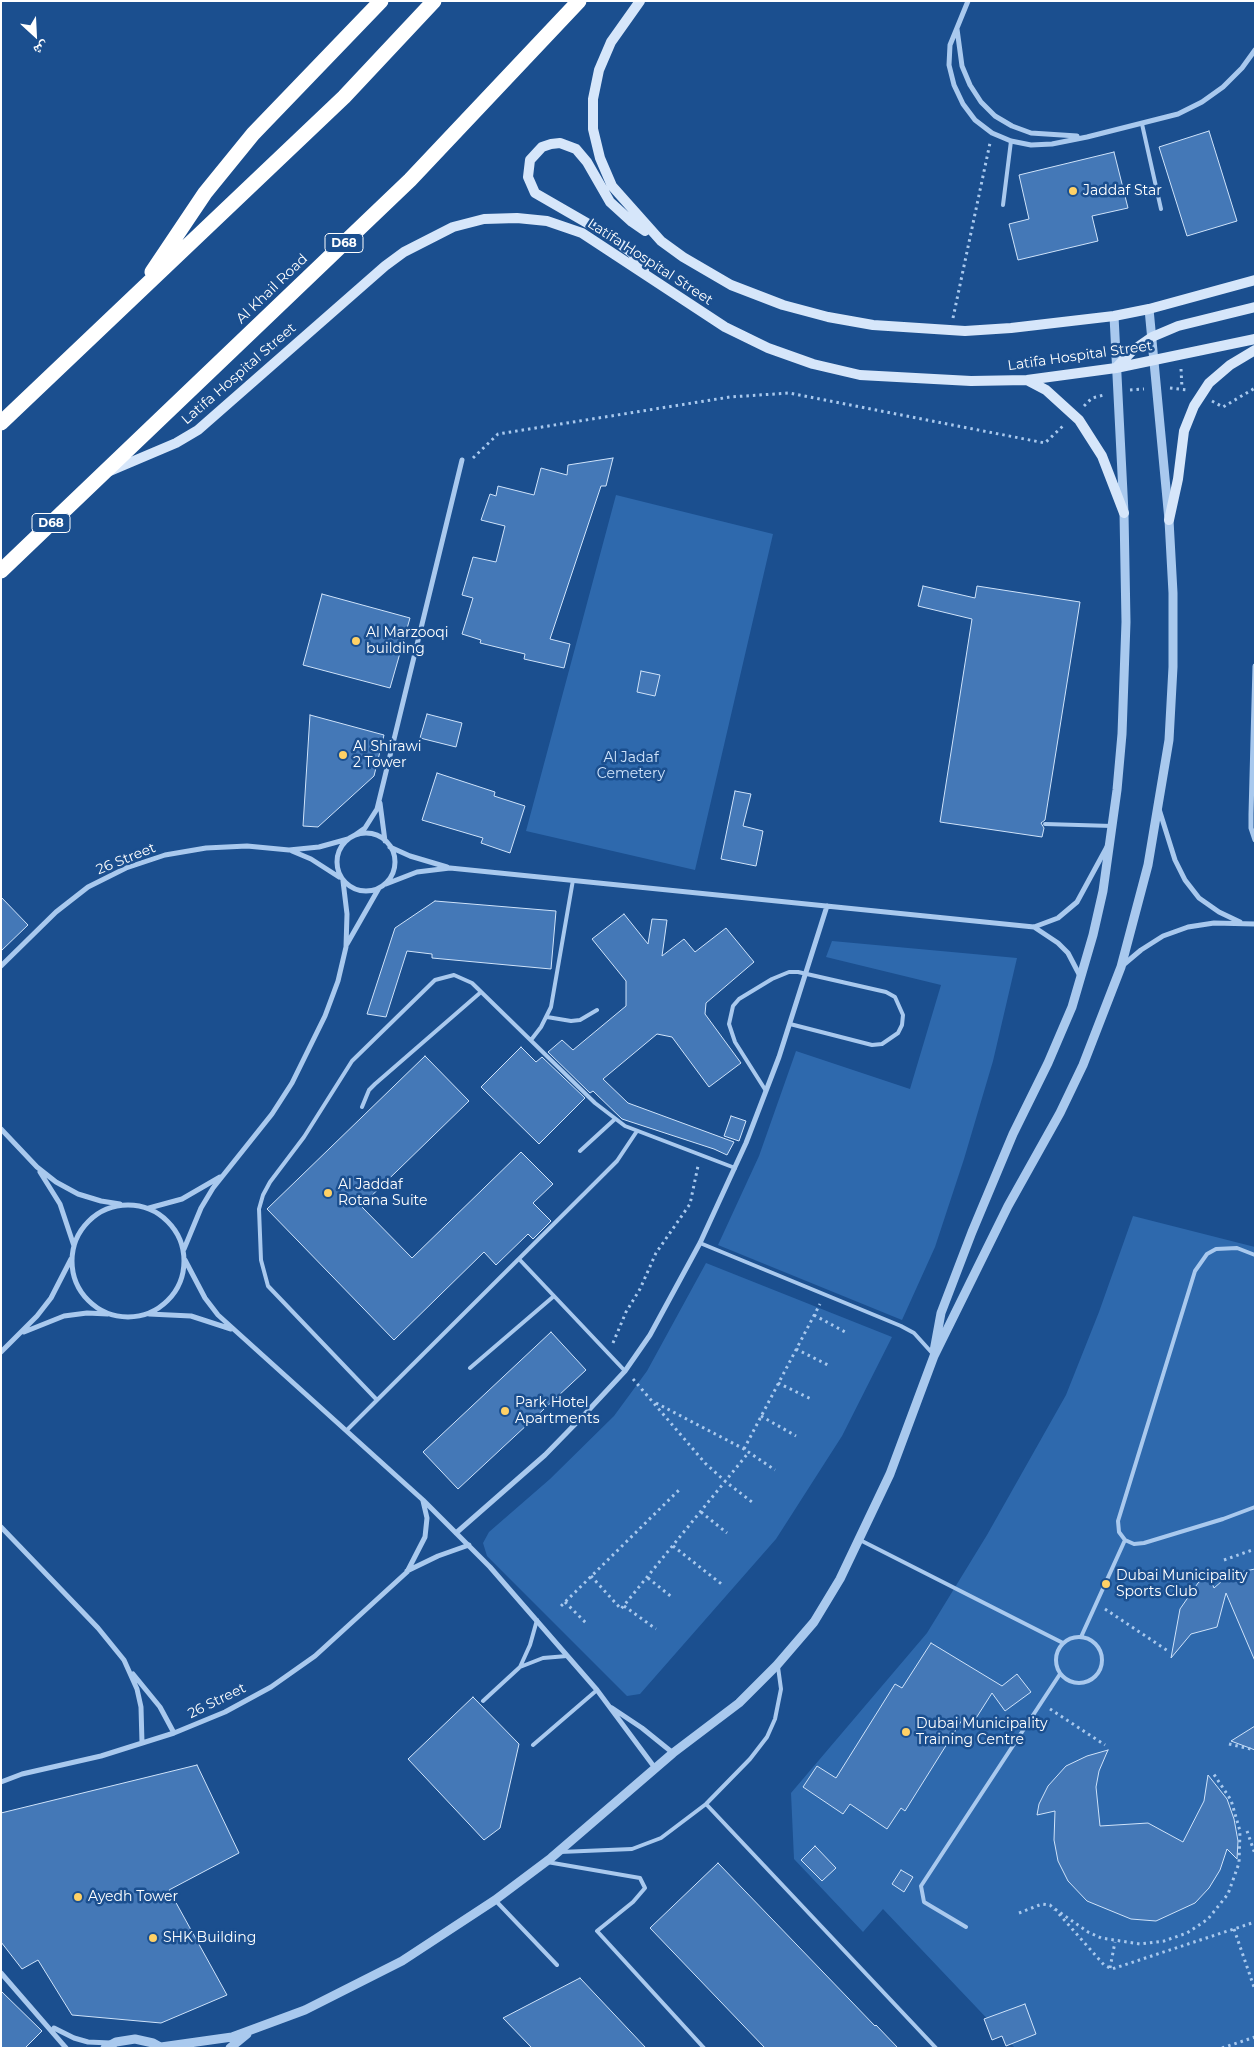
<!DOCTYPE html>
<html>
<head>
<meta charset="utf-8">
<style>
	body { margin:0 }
	#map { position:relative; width:1256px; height:2049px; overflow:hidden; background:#1b4f8f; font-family:Montserrat,"Noto Naskh Arabic",sans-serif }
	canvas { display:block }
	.frame { position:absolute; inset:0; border:2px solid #fff; pointer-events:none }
	.north { position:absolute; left:10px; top:10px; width:50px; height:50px; -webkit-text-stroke:4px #1b4f8f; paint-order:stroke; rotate:155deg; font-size:14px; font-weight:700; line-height:20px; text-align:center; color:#fff }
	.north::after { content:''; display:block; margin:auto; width:18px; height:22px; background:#fff; clip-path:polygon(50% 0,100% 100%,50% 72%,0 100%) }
</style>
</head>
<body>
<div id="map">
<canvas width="1256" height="2049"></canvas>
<div class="frame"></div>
<div class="north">ش</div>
</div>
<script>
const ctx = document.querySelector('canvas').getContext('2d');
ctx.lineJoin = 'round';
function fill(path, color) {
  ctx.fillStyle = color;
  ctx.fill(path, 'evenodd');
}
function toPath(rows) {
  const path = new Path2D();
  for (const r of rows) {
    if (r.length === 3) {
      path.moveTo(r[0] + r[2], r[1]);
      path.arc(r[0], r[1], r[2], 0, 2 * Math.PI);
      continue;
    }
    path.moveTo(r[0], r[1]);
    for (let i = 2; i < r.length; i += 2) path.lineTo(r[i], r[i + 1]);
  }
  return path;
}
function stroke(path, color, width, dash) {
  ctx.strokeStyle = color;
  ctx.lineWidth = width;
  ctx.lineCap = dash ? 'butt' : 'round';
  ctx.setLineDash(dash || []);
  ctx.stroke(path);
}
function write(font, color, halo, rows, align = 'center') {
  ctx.font = font + ' Montserrat,sans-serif';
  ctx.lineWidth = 5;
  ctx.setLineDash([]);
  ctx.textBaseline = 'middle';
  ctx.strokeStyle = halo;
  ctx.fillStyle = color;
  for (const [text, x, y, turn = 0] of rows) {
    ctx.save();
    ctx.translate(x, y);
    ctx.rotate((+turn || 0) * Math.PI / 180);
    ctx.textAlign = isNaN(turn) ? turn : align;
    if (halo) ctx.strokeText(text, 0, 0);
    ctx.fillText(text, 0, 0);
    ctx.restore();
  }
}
fill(toPath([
	[616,495,773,534,695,870,526,831],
	[832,941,1017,958,993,1061,964,1159,935,1247,902,1320,718,1245,759,1156,796,1051,910,1089,941,985,826,957],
	[1133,1216,1255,1247,1255,2048,1015,2048,883,1909,863,1932,794,1859,791,1793,927,1633,987,1535,1066,1395,1099,1312],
	[706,1263,892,1337,842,1436,776,1539,640,1694,627,1696,487,1556,483,1543,489,1532,550,1479,614,1416,647,1371]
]), '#2e69ad');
const building = toPath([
	[1209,131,1237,221,1187,236,1159,147,1209,131],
	[1114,152,1128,208,1092,216,1098,241,1018,260,1009,224,1029,219,1019,175,1114,152],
	[613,458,606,486,601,486,550,639,570,644,564,668,524,659,525,654,480,643,481,640,462,634,473,598,462,595,473,557,496,562,505,526,481,520,490,494,496,496,498,486,534,495,541,468,567,475,568,465,613,458],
	[923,586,975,598,977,586,1080,602,1045,820,1041,823,1044,828,1042,837,940,822,972,619,918,606,923,586],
	[322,594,410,618,390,688,303,665,322,594],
	[641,671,660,675,655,696,637,692,641,671],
	[427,714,462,723,456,747,420,738,427,714],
	[310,715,384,735,374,776,318,827,303,826,310,715],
	[437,773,495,792,494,796,525,806,510,853,481,843,483,838,422,820,437,773],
	[735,791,751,794,743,826,763,831,756,866,721,859,735,791],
	[1,897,28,925,1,951,1,897],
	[435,901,556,911,551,969,432,958,432,954,407,951,386,1017,367,1014,395,928,435,901],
	[624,914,648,944,652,919,667,920,662,956,684,939,695,952,726,928,754,962,706,1003,705,1014,741,1063,709,1087,672,1037,657,1034,603,1079,628,1103,734,1142,727,1155,714,1149,622,1119,593,1091,590,1093,548,1052,562,1040,573,1050,626,1006,626,981,592,939,624,914],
	[521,1047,536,1062,542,1057,585,1098,539,1144,481,1087,521,1047],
	[425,1056,469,1101,361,1206,412,1258,521,1152,553,1184,533,1203,551,1221,533,1239,528,1234,496,1265,484,1252,394,1340,267,1209,425,1056],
	[731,1116,746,1121,739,1141,724,1136,731,1116],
	[551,1332,586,1370,458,1489,423,1452,551,1332],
	[1255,1569,1255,1661,1226,1593,1217,1627,1191,1634,1171,1658,1180,1609,1198,1583,1208,1574,1214,1588,1230,1574,1255,1569],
	[931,1643,1002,1686,1017,1674,1031,1692,1005,1711,992,1693,971,1726,962,1720,905,1811,901,1808,887,1829,850,1804,843,1814,803,1787,817,1766,836,1778,895,1684,902,1688,931,1643],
	[473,1697,519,1744,500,1828,484,1840,408,1759,473,1697],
	[1255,1726,1255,1750,1231,1741,1255,1726],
	[1108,1750,1099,1771,1096,1787,1100,1826,1148,1823,1183,1842,1204,1801,1208,1775,1227,1799,1234,1819,1238,1841,1237,1859,1227,1849,1220,1870,1209,1888,1195,1903,1156,1921,1131,1919,1087,1901,1068,1881,1058,1861,1054,1840,1055,1811,1037,1815,1039,1804,1048,1786,1066,1766,1087,1756,1108,1750],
	[197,1765,239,1853,169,1890,227,1995,161,2023,72,2015,38,1960,22,1969,1,1942,1,1813,197,1765],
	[815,1846,836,1868,822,1881,801,1860,815,1846],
	[718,1863,875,2026,876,2025,898,2048,765,2048,650,1928,718,1863],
	[901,1870,913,1877,904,1892,892,1884,901,1870],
	[580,1978,646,2048,532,2048,503,2018,580,1978],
	[1,1991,42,2031,25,2048,1,2048,1,1991],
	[1025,2004,1036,2034,1006,2046,1002,2036,992,2040,984,2019,1025,2004]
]);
fill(building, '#4478b7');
stroke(building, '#cfe3fa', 1);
stroke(toPath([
	[953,318,990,143],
	[1181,369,1182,388],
	[1170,388,1188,390],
	[1130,390,1144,389],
	[1212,401,1223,407,1255,388],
	[1084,406,1092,398,1104,395],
	[473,458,498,434,730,397,789,393,1045,443,1065,424],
	[814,1315,847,1333],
	[613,1343,626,1312,640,1289,656,1253,690,1204,698,1166],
	[796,1349,830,1366],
	[633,1379,705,1463,726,1482,752,1502],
	[778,1383,811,1399],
	[656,1403,744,1449,775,1470],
	[761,1416,796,1436],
	[744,1449,820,1304],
	[701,1512,727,1533],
	[673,1546,724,1586],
	[1224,1560,1255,1549],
	[591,1576,621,1609,749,1452],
	[648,1578,673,1598],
	[565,1602,587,1624],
	[561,1606,681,1488],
	[624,1606,656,1629],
	[1105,1609,1168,1651],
	[1050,1709,1105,1745],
	[1229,1744,1255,1750],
	[1247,1831,1255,1854],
	[1055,1909,1088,1932,1101,1938,1140,1944,1164,1941,1187,1933,1208,1919,1228,1894,1239,1863,1240,1831,1231,1800,1213,1773],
	[1019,1913,1042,1904,1050,1905,1055,1910],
	[1059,1914,1104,1965,1112,1969,1255,1922],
	[1234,1929,1255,1990],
	[1110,1968,1115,1942],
	[1222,2048,1255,2037]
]), '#a9c9ee', 3, [2.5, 4]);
stroke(toPath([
	[1142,124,1161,209],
	[1003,205,1011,141],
	[1045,824,1112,826],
	[547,1017,571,1021,580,1020,597,1010],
	[531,1040,541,1027,551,1007,573,880],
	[766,1091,735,1042,729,1024,733,1006,739,999,772,979,789,972,798,972,886,992,895,997,903,1015,902,1025,898,1033,882,1044,872,1045,790,1024],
	[362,1107,369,1090,375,1084,481,992],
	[580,1151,615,1119],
	[700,1243,901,1326,914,1333,933,1354],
	[1255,1255,1237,1248,1216,1249,1207,1254,1195,1271,1118,1521,1119,1532,1125,1540,1134,1544,1144,1543,1223,1519,1255,1507],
	[519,1259,625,1371],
	[470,1368,554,1296],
	[377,1400,268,1286,261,1260,259,1209,263,1195,270,1182,304,1137,352,1061,435,980,454,975,472,983,595,1103,625,1126,735,1168],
	[347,1430,605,1173,617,1161,637,1131],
	[860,1540,1063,1643],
	[1081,1637,1125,1540],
	[1079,1660,23],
	[520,1667,530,1645,537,1620],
	[483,1701,520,1667,543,1658,567,1656],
	[533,1745,597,1690],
	[706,1804,936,2048],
	[560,1852,632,1849,661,1838,706,1804,750,1759,767,1737,775,1719,781,1689,778,1667],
	[547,1862,640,1878,645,1888,633,1902,597,1931,704,2048],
	[495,1900,557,1965],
	[966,1927,924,1902,921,1886,1060,1674]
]), '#a9c9ee', 4);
stroke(toPath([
	[968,1,950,45,949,65,954,85,963,104,975,120,992,133,1011,141,1031,145,1052,144,1087,137,1178,114,1202,102,1223,87,1242,68,1255,50],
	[957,29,962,66,970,85,981,102,995,116,1012,126,1031,133,1077,136],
	[1255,666,1251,814,1251,828,1255,840],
	[380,803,385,841],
	[1159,809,1175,860,1185,880,1199,898,1219,912,1240,922],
	[366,862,29],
	[355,835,365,828,377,809,462,460],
	[390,847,410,856,447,867],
	[292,851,311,859,339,877],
	[386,884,417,872,450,868,1034,927,1058,918,1077,902,1108,845],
	[1034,927,1058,943,1068,953,1080,976],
	[347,944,379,888],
	[1,966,56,912,88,887,126,868,165,855,206,848,247,846,289,850,319,847,348,839],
	[1122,966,1141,950,1163,936,1188,927,1214,923,1255,924],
	[1,1129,37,1167,56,1182,78,1194,101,1201,120,1204],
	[40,1172,60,1204,74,1246],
	[128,1261,56],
	[149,1208,182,1199,220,1177],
	[184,1249,201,1208,213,1188,272,1114,292,1083,325,1016,338,981,346,947,347,914,343,881],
	[185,1260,205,1298,218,1315,423,1500,490,1567,597,1690,655,1768],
	[149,1314,191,1316,231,1329],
	[24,1332,64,1316,87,1313,108,1314],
	[1,1352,37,1316,51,1298,71,1259],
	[1,1527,98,1628,124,1660,137,1689,141,1707,142,1743],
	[456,1533,545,1455,585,1414,625,1371,650,1335,700,1243,746,1143,779,1057,827,906],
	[407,1571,438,1556,469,1545],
	[133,1674,160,1707,174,1733],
	[612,1708,642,1728,673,1753],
	[1,1782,22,1774,101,1756,174,1733,225,1712,271,1687,315,1656,407,1572,425,1537,427,1518,423,1501],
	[1,1973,66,2048],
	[54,2028,74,2038,88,2042,110,2043]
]), '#a9c9ee', 5);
stroke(toPath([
	[934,1351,941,1313,972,1232,1013,1134,1048,1063,1072,1007,1093,935,1103,891,1117,790,1122,734,1126,622,1124,513,1114,316],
	[161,2047,232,2037,305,2010,402,1961,495,1900,551,1858,673,1753,739,1703,777,1665,814,1622,840,1579,890,1474,934,1356,1008,1206,1060,1113,1083,1065,1121,967,1148,865,1169,740,1173,667,1173,593,1169,520,1149,309],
	[105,2048,116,2042,135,2039,153,2043,162,2048],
	[230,2048,247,2034]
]), '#a9c9ee', 9);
stroke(toPath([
	[640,1,611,42,599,70,593,99,593,129,600,158,612,186,661,241,683,257,731,285,783,305,828,317,873,325,965,331,1011,328,1114,316,1149,309,1255,280],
	[644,270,632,253,613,238,535,193,528,177,530,160,542,147,551,144,560,143,576,149,587,162,610,202,632,222,645,231],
	[1116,368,1132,351,1152,337,1178,326,1255,307],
	[1027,380,1046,390,1079,420,1102,456,1124,513],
	[110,471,176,443,198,430,385,266,404,252,453,227,484,219,517,218,547,221,582,233,725,327,768,348,813,364,860,375,971,381,1027,380,1116,368,1255,339],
	[1169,520,1178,479,1184,431,1194,406,1209,383,1230,365,1255,350]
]), '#d6e6fa', 10);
stroke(toPath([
	[152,272,205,193,253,134,381,1],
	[1,423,344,97,434,1],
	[1,571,410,180,579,1]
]), '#fff', 15);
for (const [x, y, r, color] of [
	[1073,191,5,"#ffd166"],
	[356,641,5,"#ffd166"],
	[343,755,5,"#ffd166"],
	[328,1193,5,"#ffd166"],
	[505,1411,5,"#ffd166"],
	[1106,1584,5,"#ffd166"],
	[906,1732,5,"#ffd166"],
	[78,1897,5,"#ffd166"],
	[153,1938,5,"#ffd166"]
]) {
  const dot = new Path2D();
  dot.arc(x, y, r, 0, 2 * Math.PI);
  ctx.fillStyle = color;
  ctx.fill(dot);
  stroke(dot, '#1b4f8f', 2);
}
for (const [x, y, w] of [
	[344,243,38],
	[51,523,38]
]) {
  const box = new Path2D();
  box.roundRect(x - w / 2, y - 9.5, w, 19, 4);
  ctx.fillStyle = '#1b4f8f';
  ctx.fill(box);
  stroke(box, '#fff', 1);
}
write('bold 12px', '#fff', null, [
	["D68",344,243],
	["D68",51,523]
]);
write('14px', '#fff', '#1b4f8f', [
	["Jaddaf Star",1083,191],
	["Al Marzooqi",366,633],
	["building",366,649],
	["Al Shirawi",353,747],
	["2 Tower",353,763],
	["Al Jaddaf",338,1185],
	["Rotana Suite",338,1201],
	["Park Hotel",515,1403],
	["Apartments",515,1419],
	["Dubai Municipality",1116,1576],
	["Sports Club",1116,1592],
	["Dubai Municipality",916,1724],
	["Training Centre",916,1740],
	["Ayedh Tower",88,1897],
	["SHK Building",163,1938]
], 'left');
write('14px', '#fff', '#1b4f8f', [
	["Latifa Hospital Street",650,262,33],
	["Al Khail Road",272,289,-44],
	["Latifa Hospital Street",1080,356,-8],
	["Latifa Hospital Street",239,374,-41],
	["26 Street",126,859,-22],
	["26 Street",217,1701,-26]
]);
write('14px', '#cfe3fa', '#1b4f8f', [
	["Al Jadaf",631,758],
	["Cemetery",631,774]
]);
</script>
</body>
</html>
